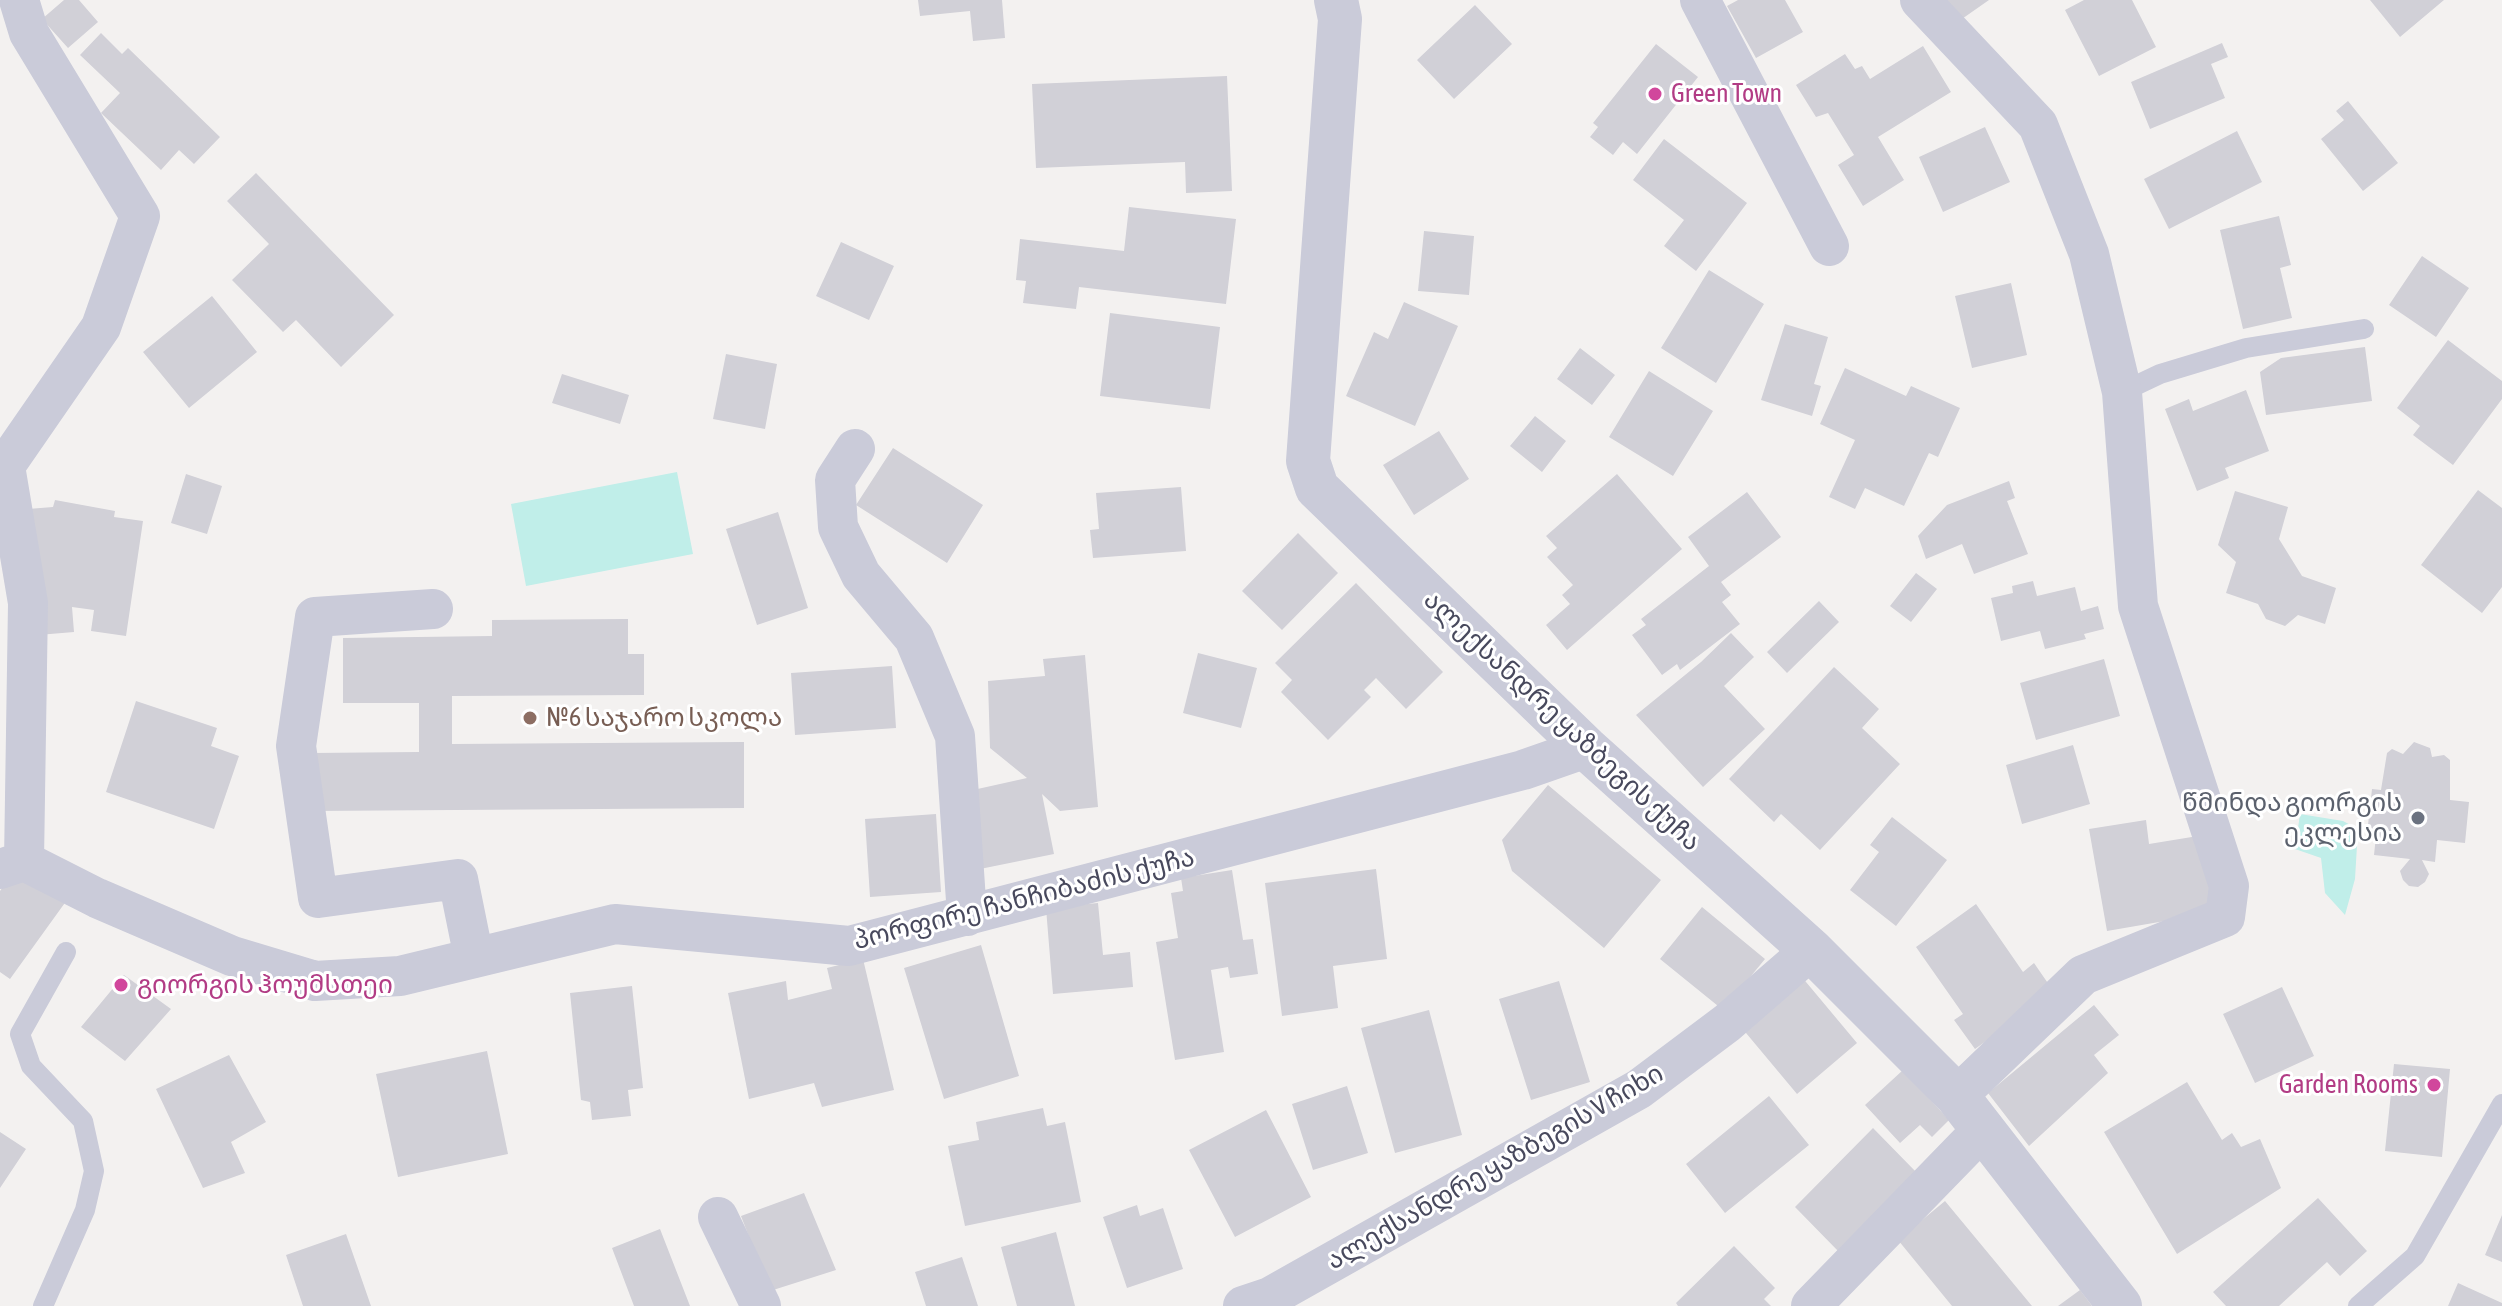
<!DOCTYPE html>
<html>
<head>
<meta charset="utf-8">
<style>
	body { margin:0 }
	canvas { display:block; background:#f3f1f0 }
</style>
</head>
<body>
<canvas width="2502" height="1306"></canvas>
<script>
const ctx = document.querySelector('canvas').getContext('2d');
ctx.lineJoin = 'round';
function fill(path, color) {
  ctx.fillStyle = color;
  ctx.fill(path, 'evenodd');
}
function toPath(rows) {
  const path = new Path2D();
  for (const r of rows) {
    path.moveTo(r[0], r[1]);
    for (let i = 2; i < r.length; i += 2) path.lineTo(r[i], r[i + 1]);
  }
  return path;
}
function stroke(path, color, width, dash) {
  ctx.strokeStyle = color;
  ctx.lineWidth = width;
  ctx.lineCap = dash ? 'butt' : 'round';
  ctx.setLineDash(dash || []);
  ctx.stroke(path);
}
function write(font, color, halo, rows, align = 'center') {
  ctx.font = font + ' "Asap Condensed","Noto Sans Georgian",sans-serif';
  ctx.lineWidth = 6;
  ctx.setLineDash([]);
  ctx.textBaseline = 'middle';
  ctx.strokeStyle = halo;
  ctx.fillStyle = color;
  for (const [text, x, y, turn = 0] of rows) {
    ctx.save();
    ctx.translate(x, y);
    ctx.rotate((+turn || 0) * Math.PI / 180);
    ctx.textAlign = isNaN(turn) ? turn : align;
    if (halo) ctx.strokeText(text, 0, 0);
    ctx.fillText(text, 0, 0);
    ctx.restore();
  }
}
fill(toPath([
	[677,472,693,554,526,586,511,504],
	[2300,814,2343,821,2358,829,2355,879,2345,915,2325,893,2321,858,2295,849]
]), '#c0eee9');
fill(toPath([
	[64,0,79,0,98,22,68,48,42,19],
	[918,0,1002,0,1005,38,973,41,970,11,920,16],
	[1738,0,1785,0,1803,32,1756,58,1727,6],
	[1944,0,1989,0,1959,21],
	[2084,0,2132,0,2156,47,2099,76,2065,10],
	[2370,0,2444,0,2400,37],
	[1475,5,1512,44,1454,99,1417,60],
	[101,33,122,54,128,48,220,137,194,164,179,150,161,170,101,113,120,93,80,55],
	[2222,43,2228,57,2211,64,2225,98,2150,129,2131,82],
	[1656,44,1698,77,1637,154,1623,142,1613,155,1590,137,1598,127,1593,123],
	[1923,46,1951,92,1878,137,1904,180,1863,206,1838,165,1854,155,1828,113,1816,117,1796,85,1845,54,1855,69,1862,66,1870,79],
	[1227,76,1232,191,1186,193,1185,162,1036,168,1032,84],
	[2348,101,2398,163,2363,191,2321,139,2344,120,2336,111],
	[1985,127,2010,182,1943,212,1919,157],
	[2237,131,2262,182,2169,229,2144,179],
	[1664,139,1747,203,1696,271,1664,246,1684,220,1633,180],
	[256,173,394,315,341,367,296,320,283,332,232,280,269,244,227,201],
	[1129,207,1236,219,1226,304,1079,287,1076,309,1023,303,1026,281,1016,280,1020,239,1124,251],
	[2279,216,2291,265,2280,268,2292,318,2243,329,2220,230],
	[1424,231,1474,236,1469,295,1418,291],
	[841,242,894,266,869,320,816,296],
	[2422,256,2469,288,2436,337,2389,305],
	[1709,270,1764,304,1716,383,1661,348],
	[2011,283,2027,355,1972,368,1955,296],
	[212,296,257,352,189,408,143,352],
	[1404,302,1458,326,1415,426,1346,396,1374,332,1388,339],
	[1110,313,1220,327,1210,409,1100,396],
	[1785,324,1828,337,1814,384,1821,386,1812,416,1761,400],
	[2448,340,2502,381,2502,399,2453,465,2413,435,2420,426,2397,408],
	[2365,347,2372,401,2266,415,2260,372,2281,358],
	[1580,348,1615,375,1592,405,1557,379],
	[726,354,777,364,765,429,713,419],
	[1845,368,1906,396,1911,386,1960,408,1938,457,1929,453,1904,506,1865,488,1855,509,1829,497,1855,440,1820,424],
	[1649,371,1713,411,1673,476,1609,437],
	[562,374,629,395,620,424,552,403],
	[2246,390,2269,451,2225,468,2229,478,2197,491,2165,409,2189,399,2193,411],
	[1535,416,1566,441,1542,472,1510,446],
	[1439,431,1469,479,1414,515,1383,465],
	[893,448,983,505,947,563,856,505],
	[186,474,222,486,207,534,171,523],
	[1617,474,1682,549,1567,650,1546,625,1570,604,1562,595,1573,585,1547,557,1557,548,1546,536],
	[2009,481,2015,498,2007,501,2028,554,1974,574,1962,544,1926,559,1918,536,1947,505],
	[1181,487,1186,551,1093,558,1090,530,1099,529,1096,493],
	[2478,490,2502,508,2502,587,2482,613,2421,565],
	[2235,491,2288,507,2279,539,2302,576,2336,588,2325,624,2298,615,2285,626,2266,619,2258,604,2226,593,2236,562,2218,545],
	[1747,492,1781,537,1721,582,1731,595,1722,602,1740,624,1680,670,1677,664,1662,675,1632,635,1646,625,1641,619,1709,566,1688,537],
	[55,500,115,511,114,517,143,521,126,636,91,631,94,610,72,607,74,632,38,635,28,509,53,507],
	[778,512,808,608,757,625,726,529],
	[1298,533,1338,573,1282,630,1242,591],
	[1916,573,1937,589,1911,622,1890,606],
	[2033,581,2037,596,2075,587,2081,611,2098,606,2104,629,2084,634,2086,639,2045,649,2040,631,2001,641,1991,598,2013,593,2012,586],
	[1356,583,1443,672,1406,709,1376,678,1364,690,1371,697,1328,740,1281,692,1292,680,1275,663],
	[1819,601,1839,622,1787,673,1767,652],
	[628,619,628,654,644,654,644,695,452,696,452,744,744,742,744,808,311,811,311,753,419,752,419,703,343,703,343,638,492,636,492,620],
	[1731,633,1754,657,1724,686,1765,729,1703,787,1636,715,1701,662],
	[1198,653,1257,668,1241,728,1183,713],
	[1085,655,1098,807,1060,811,1042,794,1054,854,980,869,964,792,1027,778,990,748,988,681,1045,676,1043,659],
	[2104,659,2120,716,2036,740,2020,683],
	[892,666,896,728,795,735,791,673],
	[1834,667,1879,709,1862,728,1900,764,1820,850,1781,814,1774,822,1729,779],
	[136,701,217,728,211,746,239,756,214,829,106,792],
	[2414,742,2430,748,2432,757,2444,755,2450,760,2450,800,2469,802,2465,843,2437,840,2435,862,2422,860,2429,874,2425,882,2418,887,2409,886,2403,880,2400,871,2410,859,2374,855,2376,836,2367,834,2372,789,2381,790,2387,753,2392,749,2403,754],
	[2073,745,2090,804,2022,824,2006,765],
	[1548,785,1661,880,1604,948,1512,871,1502,840],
	[936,814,941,892,870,897,865,819],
	[1892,817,1947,860,1896,926,1850,890,1879,852,1870,845],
	[2146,820,2149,844,2204,835,2217,912,2107,931,2089,829],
	[1376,869,1387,959,1333,966,1338,1008,1282,1016,1265,883],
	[1232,870,1243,940,1253,939,1258,974,1230,978,1228,967,1211,970,1224,1052,1175,1060,1156,942,1178,938,1171,893,1183,891,1181,878],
	[12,874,72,893,10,979,0,972,0,891],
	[1098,903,1103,955,1130,952,1133,987,1053,994,1046,908],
	[1976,904,2023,972,2034,963,2054,992,1975,1049,1954,1020,1963,1014,1916,947],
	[1702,907,1765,959,1723,1010,1660,959],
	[981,945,1019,1076,944,1099,904,968],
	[863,959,894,1090,822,1107,814,1083,749,1099,728,993,786,981,788,1000,832,989,827,968],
	[124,975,171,1009,125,1061,81,1027],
	[1801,976,1857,1043,1797,1094,1741,1027],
	[1559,981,1590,1082,1531,1100,1499,999],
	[632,986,643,1088,628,1090,631,1116,592,1120,590,1102,581,1100,570,993],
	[2282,987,2314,1056,2255,1083,2223,1014],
	[2094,1005,2119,1035,2094,1055,2108,1073,2029,1146,1988,1093],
	[1429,1010,1462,1135,1395,1153,1361,1028],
	[487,1051,508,1154,398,1177,376,1074],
	[229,1055,266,1122,231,1142,245,1173,203,1188,156,1089],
	[2394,1064,2450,1069,2442,1157,2385,1151],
	[1903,1070,1949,1120,1932,1137,1920,1125,1900,1143,1865,1105],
	[2187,1082,2222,1140,2232,1133,2241,1147,2260,1139,2281,1188,2177,1254,2104,1132],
	[1347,1086,1368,1153,1313,1170,1292,1104],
	[1769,1096,1809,1145,1725,1213,1686,1164],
	[1043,1108,1047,1126,1065,1122,1081,1202,965,1226,948,1146,979,1140,976,1122],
	[1266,1110,1311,1197,1235,1237,1189,1150],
	[1873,1128,1917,1173,1839,1252,1795,1207],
	[0,1132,26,1149,0,1188],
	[804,1193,836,1270,770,1291,741,1216],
	[2318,1198,2367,1251,2340,1276,2327,1262,2279,1306,2226,1306,2213,1292],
	[1945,1201,2032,1306,1952,1306,1898,1240],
	[1137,1205,1140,1216,1163,1208,1183,1269,1127,1288,1103,1217],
	[2502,1215,2502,1262,2485,1255],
	[660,1229,690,1306,634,1306,612,1248],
	[1056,1232,1075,1306,1017,1306,1001,1247],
	[346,1234,371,1306,303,1306,286,1255],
	[1734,1246,1775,1288,1764,1299,1771,1306,1678,1306,1676,1303],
	[962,1257,978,1306,926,1306,915,1272],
	[2458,1283,2502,1303,2502,1306,2448,1306],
	[2080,1290,2092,1306,2058,1306]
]), '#d1d0d7');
stroke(toPath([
	[2122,392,2160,374,2246,348,2364,329],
	[43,1306,85,1210,94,1171,83,1121,31,1066,20,1034,66,952],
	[2358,1306,2415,1256,2502,1104]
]), '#cacbd9', 20);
stroke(toPath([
	[19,0,29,33,140,216,101,327,5,466,28,603,24,861],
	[1700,0,1829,246],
	[1920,0,2038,125,2089,254,2122,392,2138,606,2229,886,2225,917,2083,975,1957,1096],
	[855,449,835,480,838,527,861,575,914,638,955,736,967,916],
	[433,609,315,617,296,746,318,898,458,879,474,958],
	[0,869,24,861,97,898,232,956,315,981,400,976,615,924,849,946,1523,770,1586,748],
	[718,1217,761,1306],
	[1243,1306,1270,1297,1639,1089,1727,1023,1811,950],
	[1811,1306,1984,1128]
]), '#cacbd9', 40);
stroke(toPath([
	[1336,0,1340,19,1308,461,1317,488,1586,748,1811,950,1957,1096,2120,1306]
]), '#cacbd9', 44);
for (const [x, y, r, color] of [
	[1655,94,8,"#d1479c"],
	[530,718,8,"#8d6e63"],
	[2418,818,8,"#6b7280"],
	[121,985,8,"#d1479c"],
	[2434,1085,8,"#d1479c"]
]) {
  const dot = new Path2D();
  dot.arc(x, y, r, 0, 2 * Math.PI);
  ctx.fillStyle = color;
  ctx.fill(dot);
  stroke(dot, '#fff', 3);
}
write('26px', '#b23c85', '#fff', [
	["Green Town",1671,94],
	["გიორგის ჰოუმსთეი",137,985],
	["Garden Rooms",2418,1085,"right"]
], 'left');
write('26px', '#785e54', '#fff', [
	["№6 საჯარო სკოლა",546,718]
], 'left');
write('26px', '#48495d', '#fff', [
	["ალექსანდრე ყაზბეგის ქუჩა",1562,721,43],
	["პორფირე ჩანჩიბაძის ქუჩა",1024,899,-14],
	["ალექსანდრე ყაზბეგის V ჩიხი",1495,1167,-30]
]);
write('26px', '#5b616d', '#fff', [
	["წმინდა გიორგის",2402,803],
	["ეკლესია",2402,833]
], 'right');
</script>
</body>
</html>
